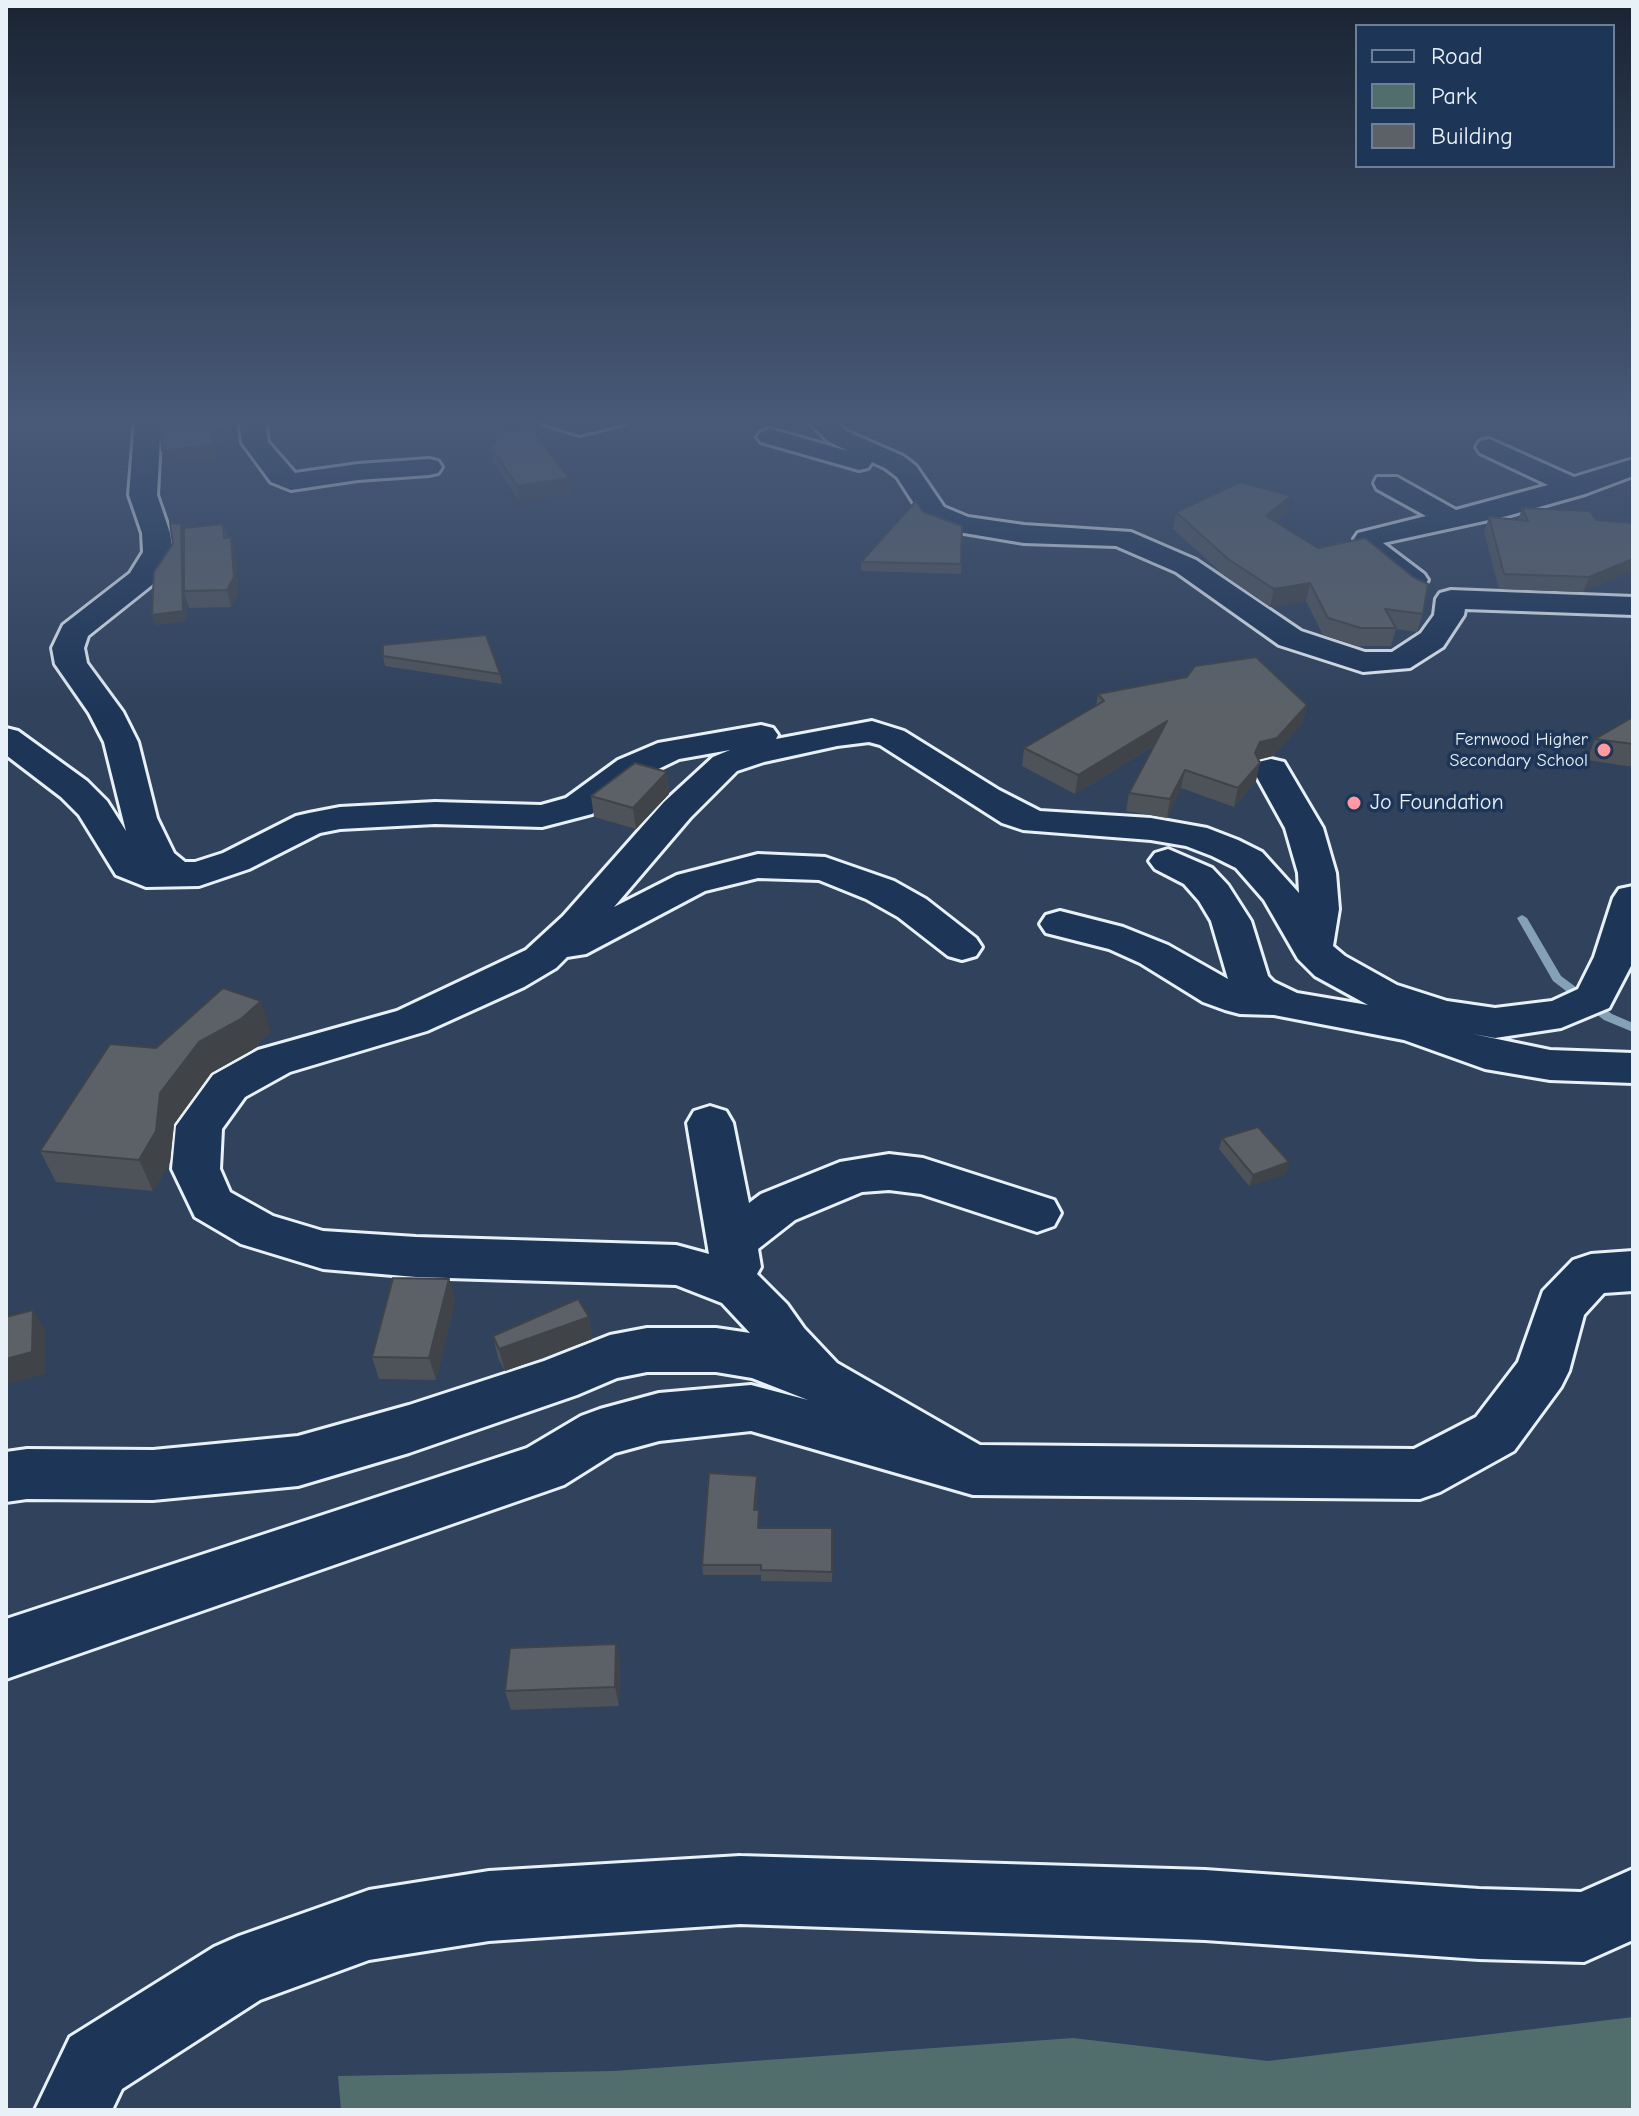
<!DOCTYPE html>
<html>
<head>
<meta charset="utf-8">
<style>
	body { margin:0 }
	#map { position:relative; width:1639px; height:2116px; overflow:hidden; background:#30425c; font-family:"Comic Neue",sans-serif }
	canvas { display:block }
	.frame { position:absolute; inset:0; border:8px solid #e8f1f8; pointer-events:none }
	.legend { position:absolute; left:1355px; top:24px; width:260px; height:144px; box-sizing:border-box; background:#1d3557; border:2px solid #6e8097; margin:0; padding:10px 14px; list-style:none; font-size:24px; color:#e8f1f8 }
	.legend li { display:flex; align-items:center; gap:16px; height:40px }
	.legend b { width:40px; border:2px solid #6e8097 }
</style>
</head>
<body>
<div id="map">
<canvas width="1639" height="2116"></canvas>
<div class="frame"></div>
<ul class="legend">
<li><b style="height:10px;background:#1d3557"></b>Road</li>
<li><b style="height:22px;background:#526e6c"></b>Park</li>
<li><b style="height:22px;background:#5b6167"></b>Building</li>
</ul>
</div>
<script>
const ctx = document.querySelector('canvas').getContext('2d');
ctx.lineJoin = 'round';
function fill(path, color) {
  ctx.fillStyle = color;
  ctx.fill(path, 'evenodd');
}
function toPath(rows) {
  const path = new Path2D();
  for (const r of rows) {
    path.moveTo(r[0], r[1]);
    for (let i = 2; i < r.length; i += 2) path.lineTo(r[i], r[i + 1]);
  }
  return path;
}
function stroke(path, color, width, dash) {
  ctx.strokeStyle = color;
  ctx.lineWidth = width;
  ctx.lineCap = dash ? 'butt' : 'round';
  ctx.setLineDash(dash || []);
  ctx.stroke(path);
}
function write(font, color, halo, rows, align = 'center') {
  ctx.font = font + ' "Comic Neue",sans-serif';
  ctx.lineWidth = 7;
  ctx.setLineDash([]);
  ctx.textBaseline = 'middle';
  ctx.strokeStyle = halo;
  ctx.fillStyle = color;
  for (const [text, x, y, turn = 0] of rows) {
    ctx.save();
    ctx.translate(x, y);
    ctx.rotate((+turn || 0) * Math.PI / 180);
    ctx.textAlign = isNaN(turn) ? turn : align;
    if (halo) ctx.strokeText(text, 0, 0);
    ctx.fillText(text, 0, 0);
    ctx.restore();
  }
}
fill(toPath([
	[1633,2017,1633,2110,341,2110,338,2076,614,2071,1073,2038,1268,2061]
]), '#526e6c');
fill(toPath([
	[1522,915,1527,918,1561,976,1612,1014,1633,1023,1633,1032,1604,1020,1553,981,1517,918,1522,915]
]), '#84a1b5');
const minor = toPath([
	[135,419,161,419,157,495,170,533,173,552,152,585,88,636,84,648,87,663,123,712,138,742,157,818,174,853,185,862,195,862,223,853,296,816,309,813,340,807,435,802,541,805,566,798,618,760,658,743,761,725,773,728,778,735,776,739,872,721,904,731,999,790,1040,811,1151,818,1207,828,1238,840,1262,852,1299,893,1298,873,1285,828,1253,770,1258,762,1271,759,1284,762,1323,828,1336,873,1339,909,1333,946,1345,956,1397,985,1447,1001,1495,1008,1552,1001,1578,989,1594,957,1613,898,1619,889,1633,886,1633,962,1609,1008,1561,1028,1495,1038,1473,1034,1550,1050,1633,1053,1633,1083,1550,1080,1485,1069,1404,1040,1274,1015,1240,1014,1225,1010,1203,1002,1140,963,1109,949,1046,933,1040,924,1046,915,1060,911,1123,927,1168,945,1228,979,1211,921,1199,901,1184,884,1155,869,1149,861,1155,853,1168,849,1212,868,1228,885,1251,921,1268,976,1274,982,1297,993,1368,1005,1315,976,1298,959,1264,900,1236,868,1212,856,1186,846,1151,840,1023,830,1002,823,880,745,869,742,837,746,764,762,737,771,690,818,614,907,677,875,758,854,825,857,894,881,926,899,976,938,982,947,976,956,962,960,948,956,898,917,866,899,819,880,758,878,705,891,586,954,567,957,556,968,524,987,427,1031,290,1072,245,1097,222,1129,220,1169,230,1192,273,1216,323,1231,416,1237,676,1245,709,1254,687,1123,694,1111,710,1106,726,1111,733,1123,749,1203,761,1194,840,1162,889,1154,923,1158,1054,1200,1061,1213,1054,1226,1037,1232,921,1194,889,1190,862,1192,795,1220,758,1249,761,1267,757,1274,787,1304,804,1328,837,1363,980,1445,1414,1449,1476,1417,1518,1362,1543,1291,1573,1260,1591,1254,1633,1251,1633,1291,1604,1293,1584,1315,1569,1371,1561,1387,1514,1451,1440,1492,1420,1499,973,1495,751,1431,659,1441,615,1453,564,1485,544,1492,6,1679,6,1619,527,1448,581,1416,600,1409,659,1393,751,1385,808,1400,752,1378,716,1372,647,1372,617,1378,577,1395,409,1453,298,1486,153,1500,27,1499,6,1502,6,1452,27,1449,153,1450,298,1436,409,1405,544,1361,610,1335,647,1328,716,1328,750,1333,722,1303,676,1285,416,1277,323,1269,241,1244,195,1217,172,1169,176,1126,213,1075,258,1050,397,1011,526,950,563,916,664,802,713,757,730,750,679,759,644,776,592,814,542,827,435,824,340,829,320,833,249,869,199,886,146,887,116,875,79,815,61,797,6,755,6,728,18,731,87,781,107,801,126,831,104,742,89,713,55,664,52,648,63,625,130,573,143,552,142,533,129,495,135,419],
	[239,419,265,419,268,442,295,473,358,464,429,459,438,461,442,467,438,473,429,475,358,480,291,490,271,482,246,448,242,443,239,419],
	[539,419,628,419,624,424,579,435,543,424,539,419],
	[806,419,834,419,846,431,903,456,916,466,944,507,968,517,1024,525,1131,532,1196,560,1301,631,1365,652,1392,652,1421,633,1434,615,1436,599,1440,593,1451,590,1633,597,1633,615,1465,609,1464,615,1443,647,1410,668,1363,672,1279,645,1176,572,1116,546,1024,543,952,531,924,519,897,477,885,468,872,462,868,468,859,470,761,442,757,437,761,432,770,429,848,451,828,441,806,419],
	[1489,439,1574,477,1633,459,1633,476,1585,494,1507,516,1383,543,1424,574,1428,580,1424,586,1413,589,1402,586,1359,553,1354,539,1358,533,1426,516,1377,489,1374,483,1377,477,1397,477,1456,510,1548,485,1480,453,1476,447,1480,441,1489,439]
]);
const major = toPath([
	[740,1856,1205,1870,1479,1889,1581,1892,1633,1869,1633,1940,1584,1962,1479,1959,1205,1940,740,1924,489,1941,369,1960,260,2000,122,2089,112,2110,35,2110,70,2037,214,1947,239,1936,369,1890,489,1871,740,1856]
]);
stroke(minor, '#e8f1f8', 6);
stroke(major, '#e8f1f8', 6);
fill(minor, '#1d3557');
fill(major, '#1d3557');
fill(toPath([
	[495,433,571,494,519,501,493,462,491,447,497,442],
	[1522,508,1596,520,1633,523,1583,592,1499,589,1484,532,1489,517,1518,520],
	[923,512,962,526,961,574,861,571,861,562],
	[1176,512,1287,513,1276,522,1423,614,1417,632,1396,629,1391,646,1357,646,1323,635,1306,601,1270,607,1225,576,1173,529],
	[181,524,184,533,223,524,227,538,231,537,236,554,238,594,231,607,189,608,185,596,186,621,155,625,173,544],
	[383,656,500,674,502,684,385,666],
	[1098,694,1307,705,1302,723,1273,756,1258,760,1256,781,1234,807,1181,788,1167,818,1126,811,1129,793,1155,745,1075,794,1022,766,1024,748,1096,705],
	[1633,717,1633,767,1587,760,1595,739],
	[667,772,669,794,636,829,594,817,591,796],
	[271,1031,252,1050,211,1073,174,1124,170,1162,153,1191,56,1182,40,1151,156,1048],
	[1222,1138,1289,1162,1285,1174,1249,1186,1219,1149],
	[449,1279,455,1301,436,1380,379,1379,372,1357],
	[589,1317,592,1339,505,1371,498,1358,493,1336],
	[758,1487,756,1510,759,1521,759,1528,832,1528,832,1582,761,1581,761,1575,703,1575,702,1565],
	[616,1644,620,1663,619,1706,511,1710,505,1691]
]), '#4e5359');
fill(toPath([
	[229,419,231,419,233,439,214,442,216,458,166,464,162,451,211,429],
	[569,478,571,494,519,501,517,486],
	[1291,496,1287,513,1263,533,1266,516],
	[181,524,184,533,184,591,185,596,186,621,155,625,152,615],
	[231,537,236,554,238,594,231,607,227,590],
	[1633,559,1633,571,1583,592,1589,577],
	[1310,583,1306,601,1270,607,1274,589],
	[1307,705,1302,723,1273,756,1255,760,1255,753,1260,742],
	[1167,721,1164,739,1075,794,1078,775],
	[1260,763,1256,781,1234,807,1238,788],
	[1185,770,1181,788,1167,818,1170,799],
	[667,772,669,794,636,829,633,808],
	[261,1001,271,1031,252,1050,211,1073,174,1124,170,1162,153,1191,139,1160,160,1093,199,1042],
	[1289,1162,1285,1174,1249,1186,1253,1175],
	[449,1279,455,1301,436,1380,429,1358],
	[33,1310,46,1332,45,1374,6,1384,6,1359],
	[589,1317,592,1339,505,1371,499,1349],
	[757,1476,758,1487,755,1521,754,1510],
	[616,1644,620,1663,619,1706,615,1687]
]), '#404448');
const building = toPath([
	[160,419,229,419,230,427,211,429,212,445,162,451,160,419],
	[532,430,569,478,517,486,491,447,497,442,495,433,532,430],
	[1241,482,1291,496,1266,516,1318,548,1365,538,1413,577,1428,584,1423,614,1385,609,1396,628,1361,628,1328,618,1310,583,1274,589,1228,559,1176,512,1241,482],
	[916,501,923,512,962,526,961,564,861,562,916,501],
	[1522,508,1590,511,1596,520,1633,523,1633,559,1589,577,1504,574,1489,517,1528,521,1522,508],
	[170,523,181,524,183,611,152,615,154,572,173,544,170,523],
	[223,524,224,538,231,537,234,577,227,590,184,591,184,528,223,524],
	[486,635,500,674,383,656,383,645,486,635],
	[1256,657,1307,705,1277,738,1260,742,1255,753,1260,763,1238,788,1185,770,1170,799,1129,793,1167,721,1078,775,1024,748,1104,701,1098,694,1187,677,1195,666,1256,657],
	[1633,717,1633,744,1595,739,1633,717],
	[635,763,667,772,633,808,591,796,635,763],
	[223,988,261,1001,241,1019,199,1042,160,1093,156,1131,139,1160,40,1151,110,1044,156,1048,223,988],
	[1258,1127,1289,1162,1253,1175,1222,1138,1258,1127],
	[393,1278,449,1279,429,1358,372,1357,393,1278],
	[578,1299,589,1317,499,1349,493,1336,578,1299],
	[33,1310,32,1352,6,1359,6,1317,33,1310],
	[709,1473,757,1476,754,1510,759,1510,758,1528,832,1528,832,1572,761,1570,761,1565,702,1565,709,1473],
	[616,1644,615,1687,505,1691,510,1648,616,1644]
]);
fill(building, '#5b6167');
stroke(building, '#404448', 2);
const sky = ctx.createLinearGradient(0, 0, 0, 715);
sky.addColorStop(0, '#1a2433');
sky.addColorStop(0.59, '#485a78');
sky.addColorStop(1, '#485a7800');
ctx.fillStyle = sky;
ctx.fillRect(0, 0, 1639, 715);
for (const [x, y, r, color] of [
	[1604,750,8,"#ff9aa2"],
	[1354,803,8,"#ff9aa2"]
]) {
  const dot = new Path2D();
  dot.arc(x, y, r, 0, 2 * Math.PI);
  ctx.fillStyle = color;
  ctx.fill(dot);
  stroke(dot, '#1d3557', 3);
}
write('18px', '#e8f1f8', '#1d3557', [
	["Fernwood Higher",1588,740],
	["Secondary School",1588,761]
], 'right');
write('22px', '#e8f1f8', '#1d3557', [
	["Jo Foundation",1370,803]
], 'left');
</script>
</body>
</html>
